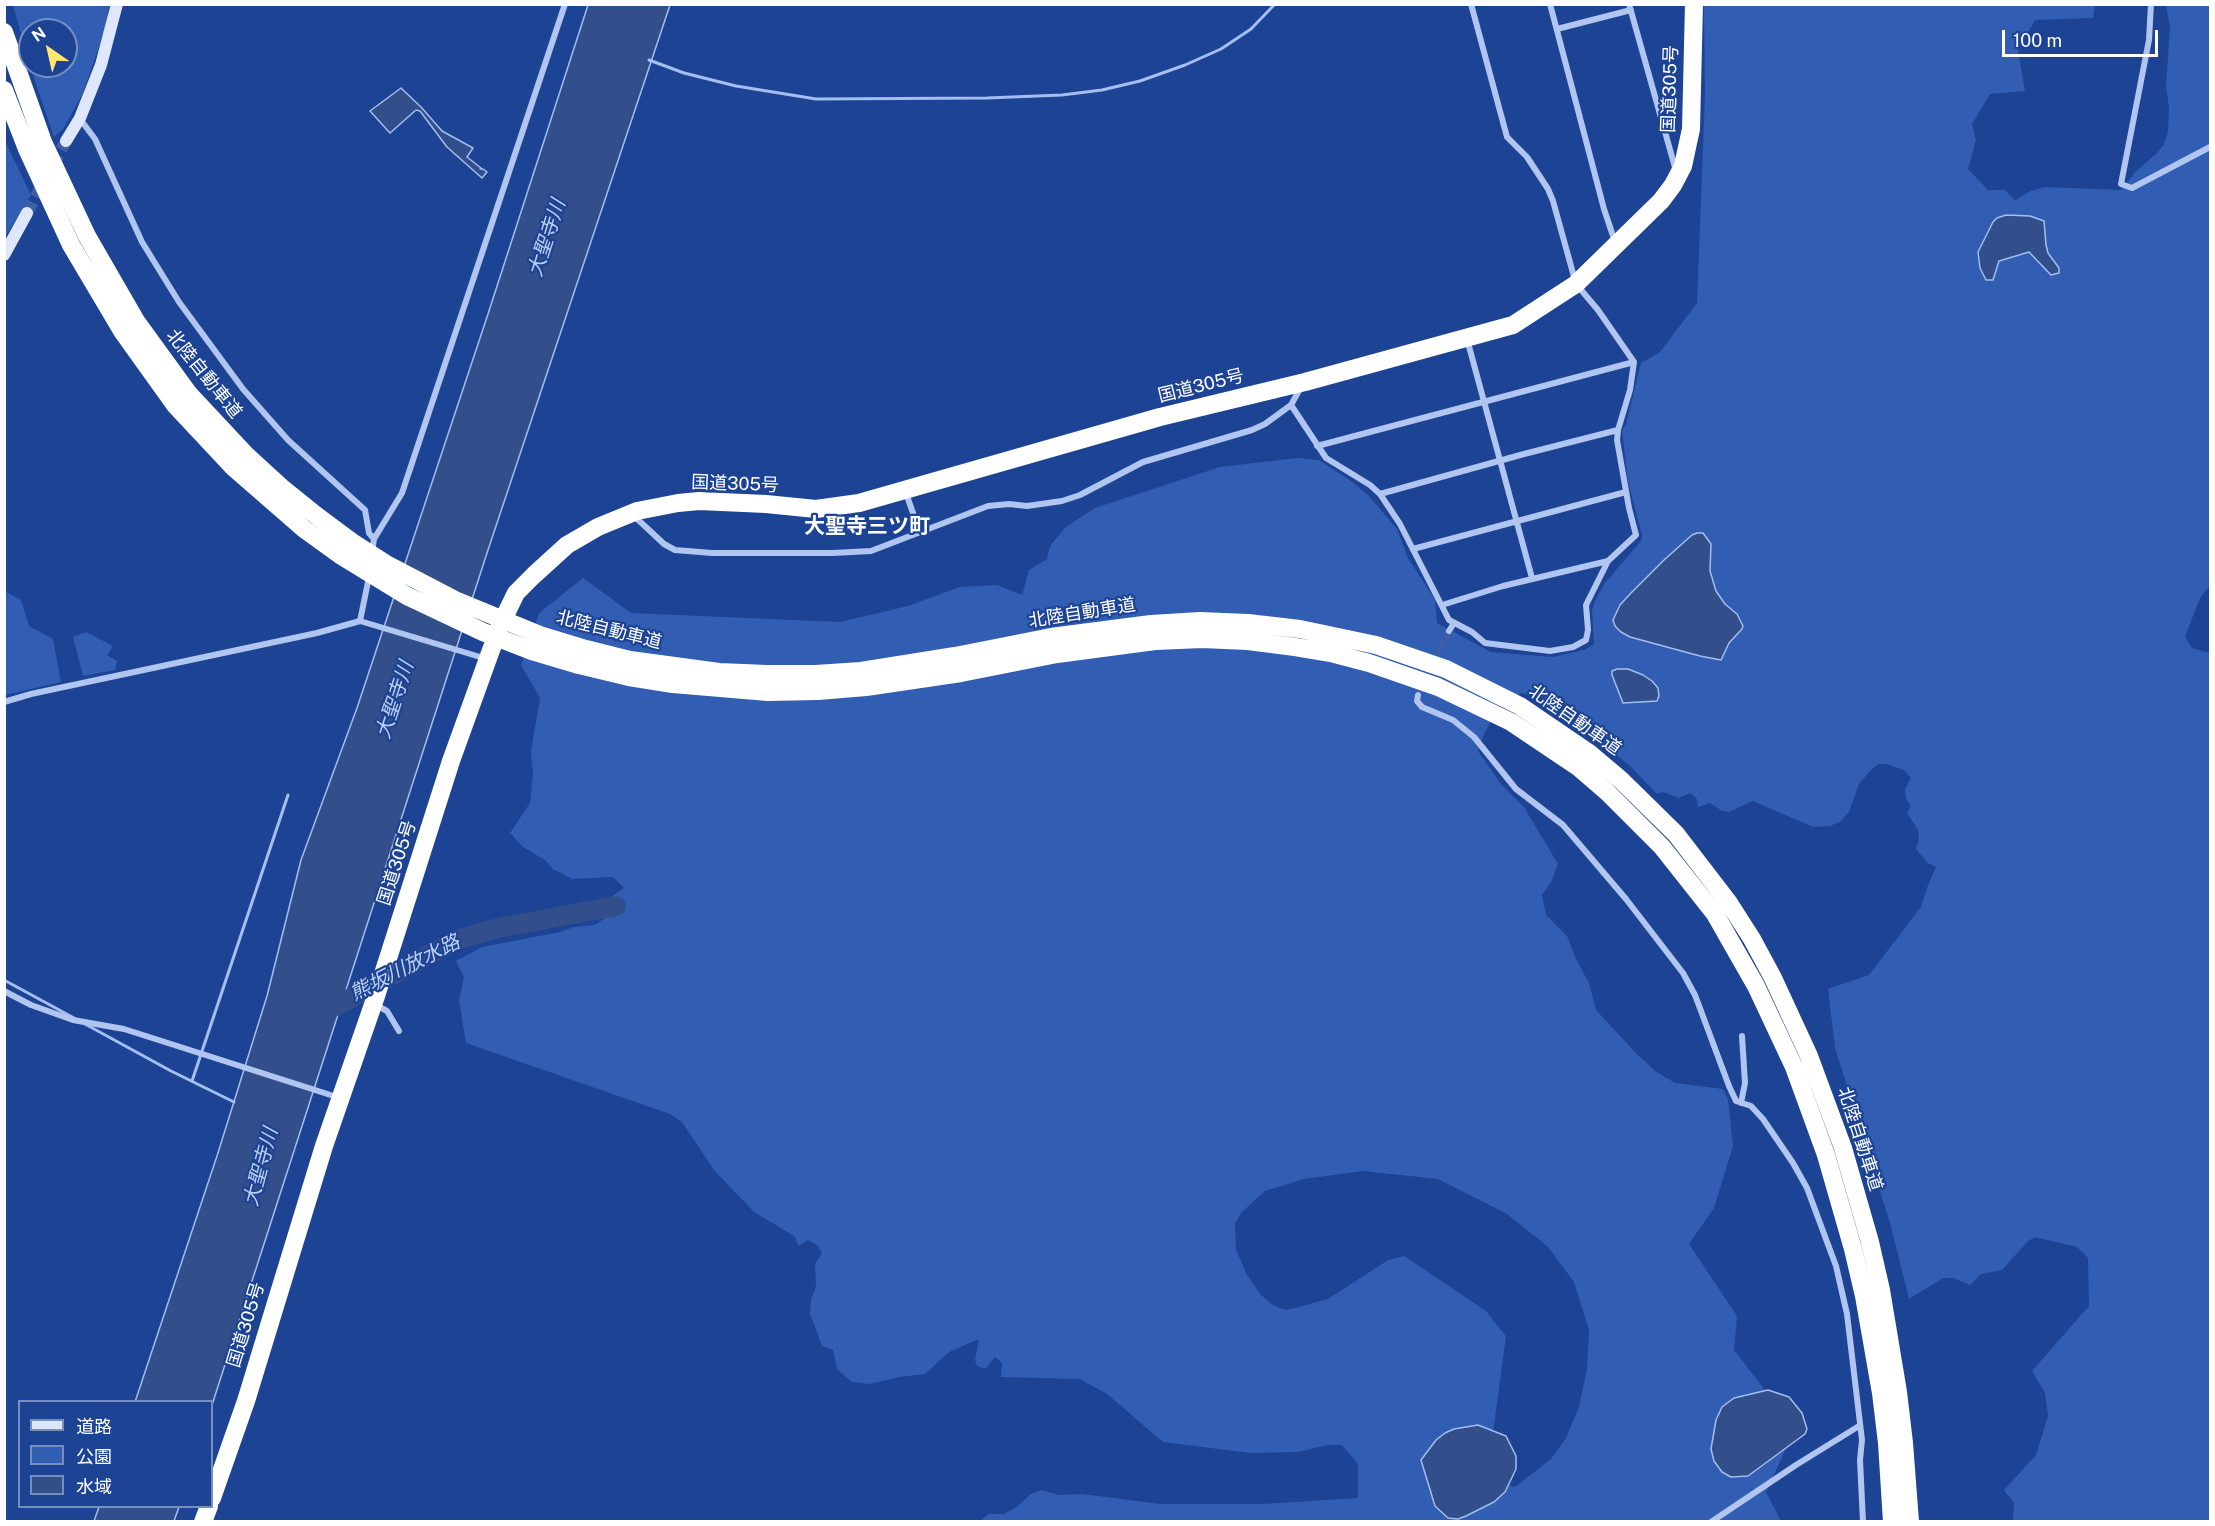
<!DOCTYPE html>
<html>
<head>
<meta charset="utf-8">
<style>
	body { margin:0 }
	#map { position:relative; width:2215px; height:1526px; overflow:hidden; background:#1d4395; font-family:"Public Sans","Noto Sans JP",sans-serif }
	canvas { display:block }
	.frame { position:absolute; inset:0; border:6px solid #fff; pointer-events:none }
	.legend { position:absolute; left:18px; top:1400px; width:195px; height:108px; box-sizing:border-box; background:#1d4395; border:2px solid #778ebf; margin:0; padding:8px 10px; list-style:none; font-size:18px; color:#fff }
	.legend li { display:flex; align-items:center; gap:12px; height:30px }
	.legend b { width:30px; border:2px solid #778ebf }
	.north { position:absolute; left:18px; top:18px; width:60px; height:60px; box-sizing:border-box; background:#1d4395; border:2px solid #778ebf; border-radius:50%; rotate:326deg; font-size:16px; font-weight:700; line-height:24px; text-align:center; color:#fff }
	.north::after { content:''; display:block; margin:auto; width:21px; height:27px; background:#fee66f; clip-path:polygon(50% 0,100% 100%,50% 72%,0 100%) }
	.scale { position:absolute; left:2002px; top:30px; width:156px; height:27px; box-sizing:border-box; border:3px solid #fff; border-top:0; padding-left:8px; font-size:18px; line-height:21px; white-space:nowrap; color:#fff; -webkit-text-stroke:4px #1d4395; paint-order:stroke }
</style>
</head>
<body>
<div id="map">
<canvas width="2215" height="1526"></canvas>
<div class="frame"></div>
<ul class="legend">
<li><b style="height:8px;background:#dee7fb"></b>道路</li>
<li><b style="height:16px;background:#315db3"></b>公園</li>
<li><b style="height:16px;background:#324e8b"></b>水域</li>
</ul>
<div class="north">N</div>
<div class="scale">100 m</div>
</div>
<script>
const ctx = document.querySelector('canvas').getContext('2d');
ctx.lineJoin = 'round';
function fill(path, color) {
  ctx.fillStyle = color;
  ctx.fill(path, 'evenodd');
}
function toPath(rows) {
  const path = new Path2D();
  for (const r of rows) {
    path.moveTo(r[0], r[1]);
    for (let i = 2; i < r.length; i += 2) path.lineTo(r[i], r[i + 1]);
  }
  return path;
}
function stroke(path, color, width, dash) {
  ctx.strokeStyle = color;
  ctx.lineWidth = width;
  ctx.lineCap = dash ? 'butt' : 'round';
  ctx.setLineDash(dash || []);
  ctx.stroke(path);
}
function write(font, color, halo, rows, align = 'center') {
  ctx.font = font + ' "Public Sans","Noto Sans JP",sans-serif';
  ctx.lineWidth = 4.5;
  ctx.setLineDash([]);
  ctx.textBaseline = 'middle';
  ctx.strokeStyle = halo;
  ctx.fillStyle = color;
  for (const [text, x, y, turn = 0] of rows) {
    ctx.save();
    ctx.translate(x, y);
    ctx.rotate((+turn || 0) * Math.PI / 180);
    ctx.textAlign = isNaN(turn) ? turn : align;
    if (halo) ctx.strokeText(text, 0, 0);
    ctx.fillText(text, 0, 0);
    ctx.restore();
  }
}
fill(toPath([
	[13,5,109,5,106,27,82,95,63,129,54,137,30,66,66,66,66,30,30,30,30,66],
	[1704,5,2095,5,2093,18,2035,20,2018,50,2025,91,1990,94,1972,124,1976,140,1968,169,1988,190,2005,190,2015,200,2031,191,2044,187,2121,190,2136,171,2156,154,2164,144,2168,132,2169,107,2166,87,2170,27,2166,5,2210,5,2210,585,2200,598,2185,637,2192,648,2210,653,2210,1521,2013,1521,2014,1503,2004,1490,2036,1455,2048,1416,2045,1393,2032,1371,2089,1306,2088,1258,2077,1247,2035,1237,2028,1241,2002,1270,1981,1274,1970,1285,1953,1278,1943,1278,1909,1299,1890,1223,1835,1048,1828,989,1869,975,1921,907,1928,885,1936,867,1928,863,1916,849,1919,839,1918,830,1907,813,1911,806,1906,799,1905,789,1911,778,1904,770,1887,764,1878,764,1870,771,1859,784,1849,812,1840,822,1830,826,1813,827,1753,801,1729,812,1722,811,1710,803,1698,807,1697,799,1690,793,1679,798,1663,792,1657,794,1628,764,1602,744,1535,696,1521,693,1500,705,1484,734,1478,751,1501,784,1524,807,1558,864,1551,882,1542,895,1546,915,1567,936,1576,959,1589,983,1596,1010,1636,1053,1655,1071,1675,1083,1723,1089,1728,1099,1733,1146,1714,1208,1689,1244,1737,1316,1734,1350,1795,1429,1766,1492,1781,1521,980,1521,989,1514,1004,1514,1015,1508,1031,1494,1042,1490,1059,1495,1082,1494,1160,1504,1263,1504,1358,1498,1358,1464,1342,1445,1327,1445,1298,1452,1250,1453,1163,1442,1107,1394,1080,1379,1001,1377,1002,1363,995,1357,985,1369,977,1366,975,1360,979,1339,949,1352,925,1374,899,1377,870,1384,852,1382,837,1369,833,1350,822,1346,810,1314,811,1300,816,1286,815,1264,822,1253,817,1245,808,1240,798,1246,795,1237,789,1233,754,1212,714,1170,682,1122,670,1114,466,1043,459,1000,464,977,456,961,482,947,560,932,574,927,595,925,612,913,611,897,624,888,613,877,572,879,553,869,545,860,523,847,510,833,530,803,533,774,531,751,540,698,521,665,539,613,583,578,631,613,840,622,908,606,960,587,997,585,1022,595,1029,570,1047,559,1050,546,1066,527,1095,508,1220,467,1297,458,1319,460,1351,481,1368,495,1397,529,1408,558,1435,600,1437,623,1491,652,1553,657,1584,650,1594,644,1592,611,1595,601,1604,584,1641,541,1642,535,1628,482,1622,431,1626,424,1641,363,1660,352,1697,303,1705,95],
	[1363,1171,1438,1179,1507,1214,1548,1247,1574,1282,1589,1330,1587,1369,1579,1407,1566,1438,1551,1459,1515,1487,1501,1483,1491,1448,1506,1336,1486,1311,1404,1256,1388,1260,1328,1299,1287,1310,1274,1306,1261,1295,1247,1275,1236,1250,1235,1223,1242,1212,1265,1191,1304,1179],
	[5,141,31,195,5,237,4,237],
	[4,591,21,600,29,626,53,639,61,682,5,695],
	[86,632,113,646,107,655,117,661,115,670,83,676,73,637]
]), '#315db3');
const water = toPath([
	[588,5,670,5,487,553,212,1405,212,1402,135,1402,217,1156,267,996,301,860,357,708,488,314,588,5],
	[401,88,421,107,442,131,473,148,467,157,481,168,480,169,483,169,487,172,482,178,447,147,420,111,416,110,390,133,370,111,401,88],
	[2006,215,2030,216,2044,221,2046,245,2048,253,2059,268,2059,273,2051,275,2029,252,1999,261,1993,280,1986,280,1980,268,1978,252,1993,222,1997,218,2006,215],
	[1697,533,1703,533,1711,544,1710,571,1716,591,1725,604,1737,614,1743,626,1742,629,1729,643,1721,660,1700,656,1630,637,1621,632,1615,626,1613,620,1620,605,1630,594,1664,560,1692,535,1697,533],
	[1617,669,1628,669,1643,675,1652,681,1658,688,1659,696,1657,701,1623,703,1612,675,1612,671,1617,669],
	[1768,1390,1789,1397,1802,1413,1807,1429,1805,1434,1748,1476,1731,1477,1722,1472,1714,1461,1711,1449,1716,1420,1722,1407,1734,1398,1768,1390],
	[1478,1425,1506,1436,1516,1456,1516,1469,1505,1492,1494,1502,1466,1516,1458,1519,1448,1518,1435,1506,1421,1460,1436,1440,1445,1433,1454,1429,1478,1425],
	[99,1507,99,1506,179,1507,174,1521,94,1521,99,1507]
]);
fill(water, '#324e8b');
stroke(water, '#a4bef1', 1.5);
stroke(toPath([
	[649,60,684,73,736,86,816,99,987,98,1062,95,1102,90,1140,81,1185,65,1221,49,1251,29,1275,4],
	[4,980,74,1018],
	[85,1024,171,1071,234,1102],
	[192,1081,288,795]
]), '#a4bef1', 3);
stroke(toPath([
	[318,1014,340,1004,456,940,498,928,616,906]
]), '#324e8b', 20);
stroke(toPath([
	[1433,663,1449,631]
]), '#3f5fa5', 6, [6, 3]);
stroke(toPath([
	[27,213,66,141]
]), '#3f5fa5', 12, [12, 6]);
stroke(toPath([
	[1550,4,1604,209,1615,242],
	[1629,4,1676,171],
	[2151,4,2149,40,2121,184,2132,188,2210,147],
	[1557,29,1631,10],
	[80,119,95,139,142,242,179,302,243,389,288,440,365,510,369,533,374,539],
	[1467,339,1532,578],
	[1291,405,1326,458,1370,485,1380,494,1400,524,1449,620,1472,632,1485,643,1550,651,1573,647,1586,640,1588,630,1586,605,1608,561,1636,535,1629,508,1617,440,1618,430,1630,390,1634,362,1598,310,1576,284,1553,201,1548,189,1527,157,1507,137,1471,4],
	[1317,446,1634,362],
	[906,493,920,533],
	[1380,494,1524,454,1618,430],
	[633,515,664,544,675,550,712,553,833,553,871,551,988,506,1009,504,1027,506,1062,501,1080,495,1143,462,1252,430,1265,424,1291,405,1301,387],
	[1413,549,1626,492],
	[372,552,374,539,402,493,565,4],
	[1442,605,1503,586,1608,561],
	[360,621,369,577],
	[1449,631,1454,623],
	[1418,695,1417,701,1422,707,1453,720,1474,737,1516,789,1563,825,1626,899,1683,973,1695,995,1729,1086,1736,1101,1751,1106,1763,1119,1793,1163,1807,1188,1836,1266,1847,1314,1862,1440,1860,1460,1863,1522],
	[4,702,31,694,317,633,360,621,487,659],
	[4,991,31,1005,73,1020,124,1029,337,1097],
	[376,1005,387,1011,399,1031],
	[1741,1103,1745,1083,1742,1036],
	[1711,1522,1796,1465,1859,1426]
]), '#b0c5ef', 6);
stroke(toPath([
	[66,141,80,118,101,65,117,4],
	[4,255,27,213]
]), '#dee7fb', 12);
stroke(toPath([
	[4,32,43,142,87,236,136,321,189,394,246,455,281,487,317,516,352,542,388,565,455,600,540,635,586,649,630,660,719,672,767,674,815,674,861,671,955,656,1051,637,1151,624,1200,621,1248,623,1300,629,1376,645,1446,669,1520,706,1589,753,1621,780,1676,834,1729,903,1752,939,1773,978,1809,1056,1843,1148,1870,1242,1881,1290,1898,1392,1904,1443,1910,1522],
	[4,90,27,149,71,245,122,331,175,405,234,468,304,529,340,555,407,596,483,632,532,651,579,665,629,677,673,684,768,692,818,691,866,687,961,673,1057,654,1155,641,1202,639,1248,641,1295,647,1331,653,1369,663,1438,687,1511,722,1578,767,1607,792,1662,847,1715,914,1756,986,1794,1067,1826,1155,1853,1249,1864,1296,1881,1393,1887,1443,1892,1522],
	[212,1498,246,1401,324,1146,376,996,451,761,499,628,516,593,534,575,567,545,598,527,637,511,678,503,699,501,766,504,816,509,859,503,1160,417,1305,382,1513,325,1576,284,1661,201,1673,185,1683,166,1691,129,1694,4],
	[203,1522,209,1506]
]), '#fff', 18);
write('18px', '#fff', '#1d4395', [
	["国道305号",1670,89,-88],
	["北陸自動車道",204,374,51],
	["国道305号",1201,386,-14],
	["国道305号",735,484,2],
	["北陸自動車道",1082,613,-9],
	["北陸自動車道",609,630,14],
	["北陸自動車道",1575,720,35],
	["国道305号",397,863,-72],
	["北陸自動車道",1860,1139,72],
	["国道305号",246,1325,-73]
]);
write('italic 20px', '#bdd0f6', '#1d4395', [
	["大聖寺川",547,238,-72],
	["大聖寺川",395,700,-72],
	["熊坂川放水路",405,968,-27],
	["大聖寺川",261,1167,-75]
]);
write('bold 21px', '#fff', '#1d4395', [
	["大聖寺三ツ町",867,527]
]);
</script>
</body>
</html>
